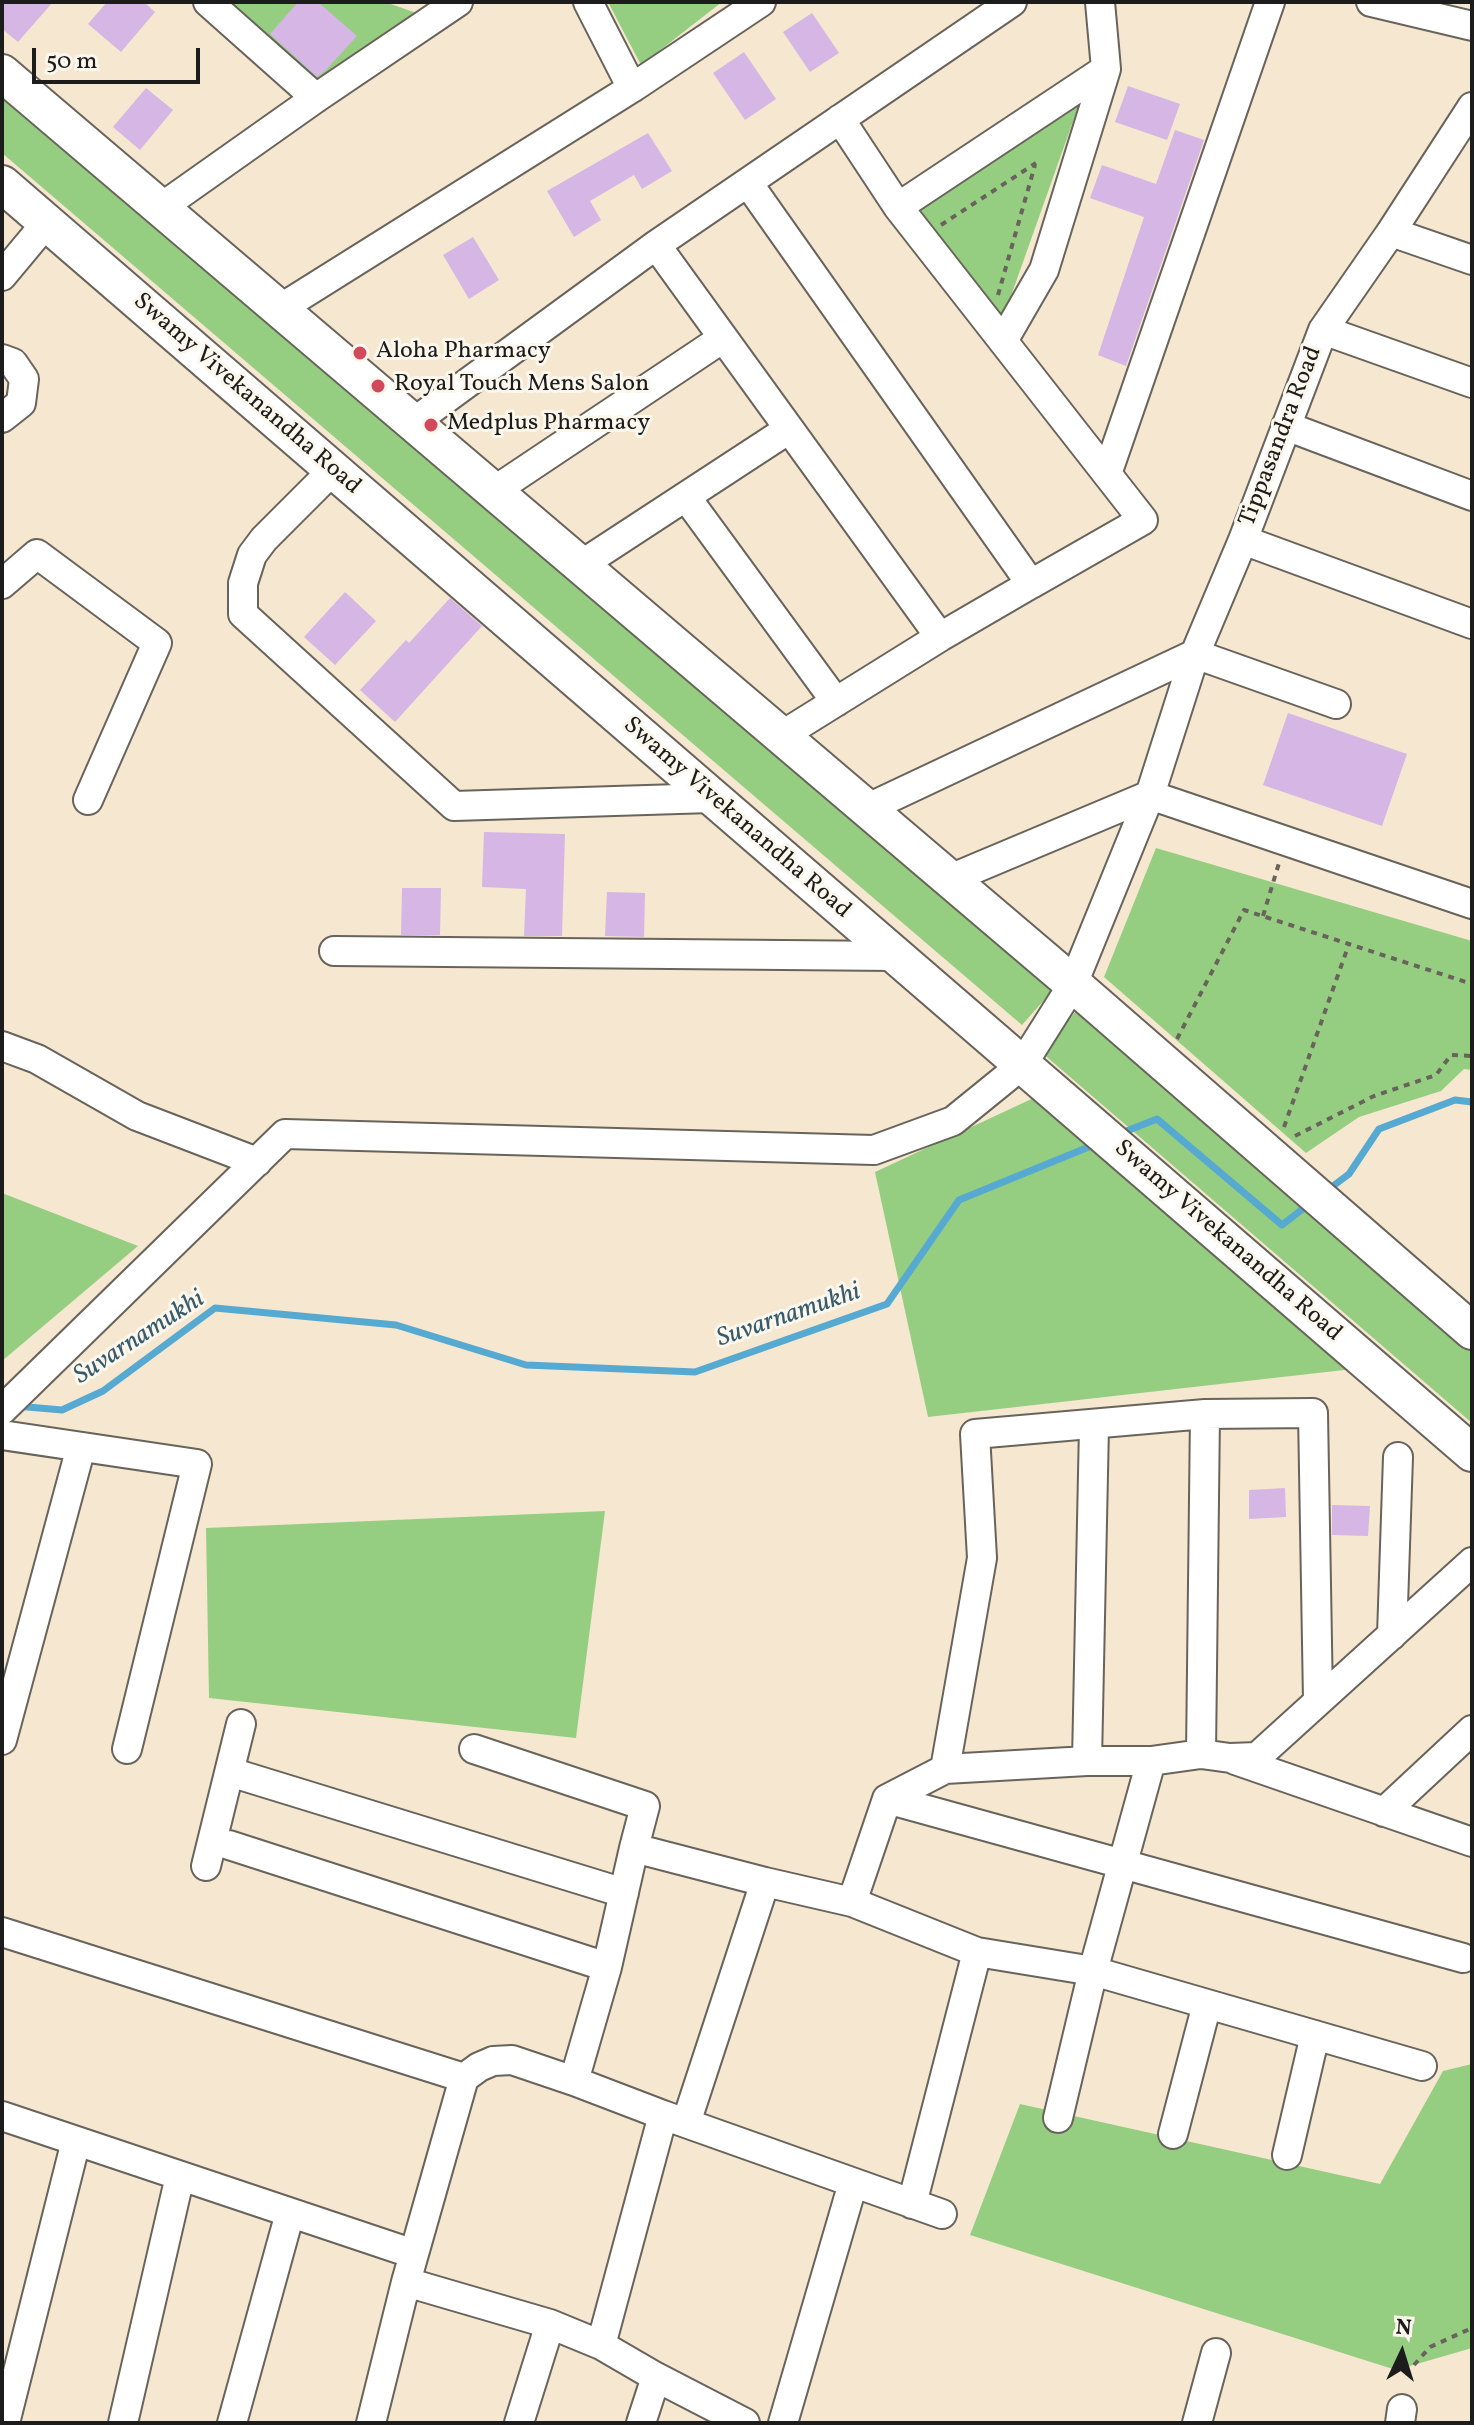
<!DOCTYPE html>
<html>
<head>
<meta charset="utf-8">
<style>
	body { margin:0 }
	#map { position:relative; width:1474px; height:2425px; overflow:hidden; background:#f6e7d1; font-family:Vollkorn,serif }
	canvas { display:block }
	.frame { position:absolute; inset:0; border:4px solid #1c1c1c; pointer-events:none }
	.north { position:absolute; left:1362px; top:2313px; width:80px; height:80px; -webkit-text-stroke:6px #fbf7ec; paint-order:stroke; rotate:4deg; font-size:22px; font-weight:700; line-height:32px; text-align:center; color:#1c1c1c }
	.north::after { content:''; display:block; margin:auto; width:28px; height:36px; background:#1c1c1c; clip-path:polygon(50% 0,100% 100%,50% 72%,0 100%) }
	.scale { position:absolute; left:32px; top:48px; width:168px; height:36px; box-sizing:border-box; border:4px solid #1c1c1c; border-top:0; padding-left:10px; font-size:24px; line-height:28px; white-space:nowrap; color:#1c1c1c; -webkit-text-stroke:6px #fbf7ec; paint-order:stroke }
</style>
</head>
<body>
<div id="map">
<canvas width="1474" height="2425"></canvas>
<div class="frame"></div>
<div class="north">N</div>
<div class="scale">50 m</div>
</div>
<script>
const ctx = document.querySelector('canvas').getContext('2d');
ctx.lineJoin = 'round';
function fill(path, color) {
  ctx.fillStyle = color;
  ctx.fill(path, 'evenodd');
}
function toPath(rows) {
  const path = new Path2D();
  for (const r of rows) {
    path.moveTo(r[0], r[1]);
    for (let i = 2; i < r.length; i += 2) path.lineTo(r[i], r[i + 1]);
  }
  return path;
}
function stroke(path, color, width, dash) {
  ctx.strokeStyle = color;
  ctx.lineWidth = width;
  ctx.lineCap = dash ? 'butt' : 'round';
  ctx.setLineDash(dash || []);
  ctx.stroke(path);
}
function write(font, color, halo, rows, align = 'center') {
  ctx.font = font + ' Vollkorn,serif';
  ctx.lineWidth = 6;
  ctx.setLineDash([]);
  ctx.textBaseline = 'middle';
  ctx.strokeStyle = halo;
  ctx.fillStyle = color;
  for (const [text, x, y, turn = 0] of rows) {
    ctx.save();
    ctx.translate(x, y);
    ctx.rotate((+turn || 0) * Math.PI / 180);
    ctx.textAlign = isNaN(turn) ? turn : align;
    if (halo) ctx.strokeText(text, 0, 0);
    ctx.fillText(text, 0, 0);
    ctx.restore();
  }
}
fill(toPath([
	[221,2,385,2,425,16,318,89],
	[608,2,722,2,641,65],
	[2,92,1053,990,1022,1025,2,153],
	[1082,96,1001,324,916,213],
	[1156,848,1472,941,1472,1070,1464,1069,1441,1091,1359,1117,1306,1153,1104,977],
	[1076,1011,1472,1352,1472,1423,1041,1052],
	[1040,1095,1353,1369,928,1417,875,1172],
	[2,1193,138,1246,2,1361],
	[605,1511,576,1738,209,1698,206,1528],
	[1472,2064,1472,2348,1396,2370,970,2235,1020,2104,1380,2184,1443,2071]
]), '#96ce81');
stroke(toPath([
	[1119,1134,1157,1119,1282,1225,1309,1204],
	[1325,1192,1349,1174,1379,1129,1455,1100,1472,1102],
	[16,1406,62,1410,103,1391,215,1308,396,1325,526,1365,695,1372,887,1304,959,1200,1096,1144]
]), '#56a9d1', 7);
fill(toPath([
	[2,2,53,2,18,42,2,29],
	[107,2,144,2,155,12,121,52,88,24],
	[298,2,318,2,357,36,325,71,317,77,270,34],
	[812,13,839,53,810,72,783,32],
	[744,52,776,99,745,120,713,73],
	[1128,86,1180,104,1167,140,1115,122],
	[146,88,173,110,140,150,113,127],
	[1175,130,1204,140,1126,366,1098,355,1144,217,1090,198,1102,165,1156,184],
	[648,133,672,171,642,189,634,175,590,201,601,220,574,237,547,191],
	[473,237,499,280,469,299,443,255],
	[345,592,376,621,335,665,304,637],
	[450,598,482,626,395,722,360,690,406,640,409,643],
	[1288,713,1407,754,1382,826,1263,785],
	[484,832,565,834,562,936,524,936,526,889,482,887],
	[402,888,441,888,440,935,401,935],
	[607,892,645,893,644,937,605,936],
	[1285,1488,1286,1517,1249,1519,1249,1490],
	[1332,1505,1370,1506,1368,1536,1332,1535]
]), '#d5b6e5');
const minor = toPath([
	[208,2,316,98],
	[588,2,632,88],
	[1371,2,1472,26],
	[840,119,898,207,1143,520,1031,584],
	[748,183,1031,584,940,637],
	[898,207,1106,69],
	[159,209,316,98,458,2],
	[1391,232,1472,260],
	[656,245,940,637,781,736],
	[2,276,47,222],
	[278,310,632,88,761,2],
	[1323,330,1472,383],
	[1003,341,1044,270,1106,69,1100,2],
	[2,359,13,363,24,379,21,403,2,418],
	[414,422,656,245,1012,2],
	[1286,426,1472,496],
	[333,470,264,539,252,555,243,583,243,614,454,806,711,798],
	[1107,474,1270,2],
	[494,491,723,338],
	[686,497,836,702],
	[1243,540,1472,624],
	[581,565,789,429],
	[2,584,37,554,157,643,88,800],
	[866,809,1195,654,1336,704],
	[950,879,1150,795,1472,904],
	[334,951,894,956],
	[2,1046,37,1059,137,1116,257,1162],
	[2,1410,285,1134,874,1150,953,1121,1022,1065,1073,984,1150,795,1195,654,1243,540,1323,330,1391,232,1472,107],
	[2,1435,197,1464,127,1749],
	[1392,1635,1398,1457],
	[2,1740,81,1447],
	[474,1749,645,1806,634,1848],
	[1201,1754,1205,1414],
	[1235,1760,1472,1842],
	[1087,1761,1094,1426],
	[945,1769,982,1558,975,1434,1205,1414,1313,1413,1318,1700],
	[230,1772,624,1893],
	[887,1799,1463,1958],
	[1384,1812,1472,1730],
	[229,1845,607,1967],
	[206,1866,241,1724],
	[2,1932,464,2078],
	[1422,2066,1093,1971,977,1952,852,1902,887,1799,945,1769,1087,1761,1151,1761,1201,1754,1230,1758,1257,1757,1472,1562],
	[574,2081,607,1967,634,1848,765,1882],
	[2,2116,414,2254],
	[1058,2118,1093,1971,1151,1761],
	[686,2123,765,1882,852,1902],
	[1173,2134,1207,2004],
	[1287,2155,1315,2035],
	[912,2204,977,1952],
	[406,2282,550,2324,601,2345,656,2377,745,2423],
	[601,2345,663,2115],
	[5,2423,76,2141],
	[123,2423,180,2176],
	[232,2423,290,2213],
	[371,2423,406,2282,464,2078,479,2067,493,2061,512,2060,574,2081,663,2115,942,2214],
	[519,2423,550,2324],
	[641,2423,656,2377],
	[783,2423,853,2183],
	[1197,2423,1216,2353],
	[1400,2423,1402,2409]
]);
const major = toPath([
	[2,73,1073,984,1472,1331],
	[2,184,1472,1453]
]);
stroke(minor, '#68635b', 32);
stroke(major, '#68635b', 40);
stroke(toPath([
	[941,225,1036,163],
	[998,295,1035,165],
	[1263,916,1279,863],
	[1177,1039,1244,910,1472,984],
	[1284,1127,1349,944],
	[1295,1136,1374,1096,1436,1075,1451,1055,1472,1056],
	[1414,2365,1430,2347,1472,2328]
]), '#68635b', 4, [6, 6]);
stroke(minor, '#fff', 28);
stroke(major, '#fff', 36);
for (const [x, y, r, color] of [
	[360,353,8,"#d1495b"],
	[378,386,8,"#d1495b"],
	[431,425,8,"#d1495b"]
]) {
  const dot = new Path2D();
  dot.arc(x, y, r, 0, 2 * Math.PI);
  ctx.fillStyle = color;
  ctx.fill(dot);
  stroke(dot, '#fbf7ec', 3);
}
write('24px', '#1c1c1c', '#fbf7ec', [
	["Aloha Pharmacy",376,353],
	["Royal Touch Mens Salon",394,386],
	["Medplus Pharmacy",447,425]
], 'left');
write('24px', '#1c1c1c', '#fbf7ec', [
	["Swamy Vivekanandha Road",246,395,41],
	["Tippasandra Road",1282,437,-69],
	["Swamy Vivekanandha Road",736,819,41],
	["Swamy Vivekanandha Road",1227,1242,41]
]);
write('italic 26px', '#365b6d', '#fbf7ec', [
	["Suvarnamukhi",789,1317,-19],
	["Suvarnamukhi",140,1339,-33]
]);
</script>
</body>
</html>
